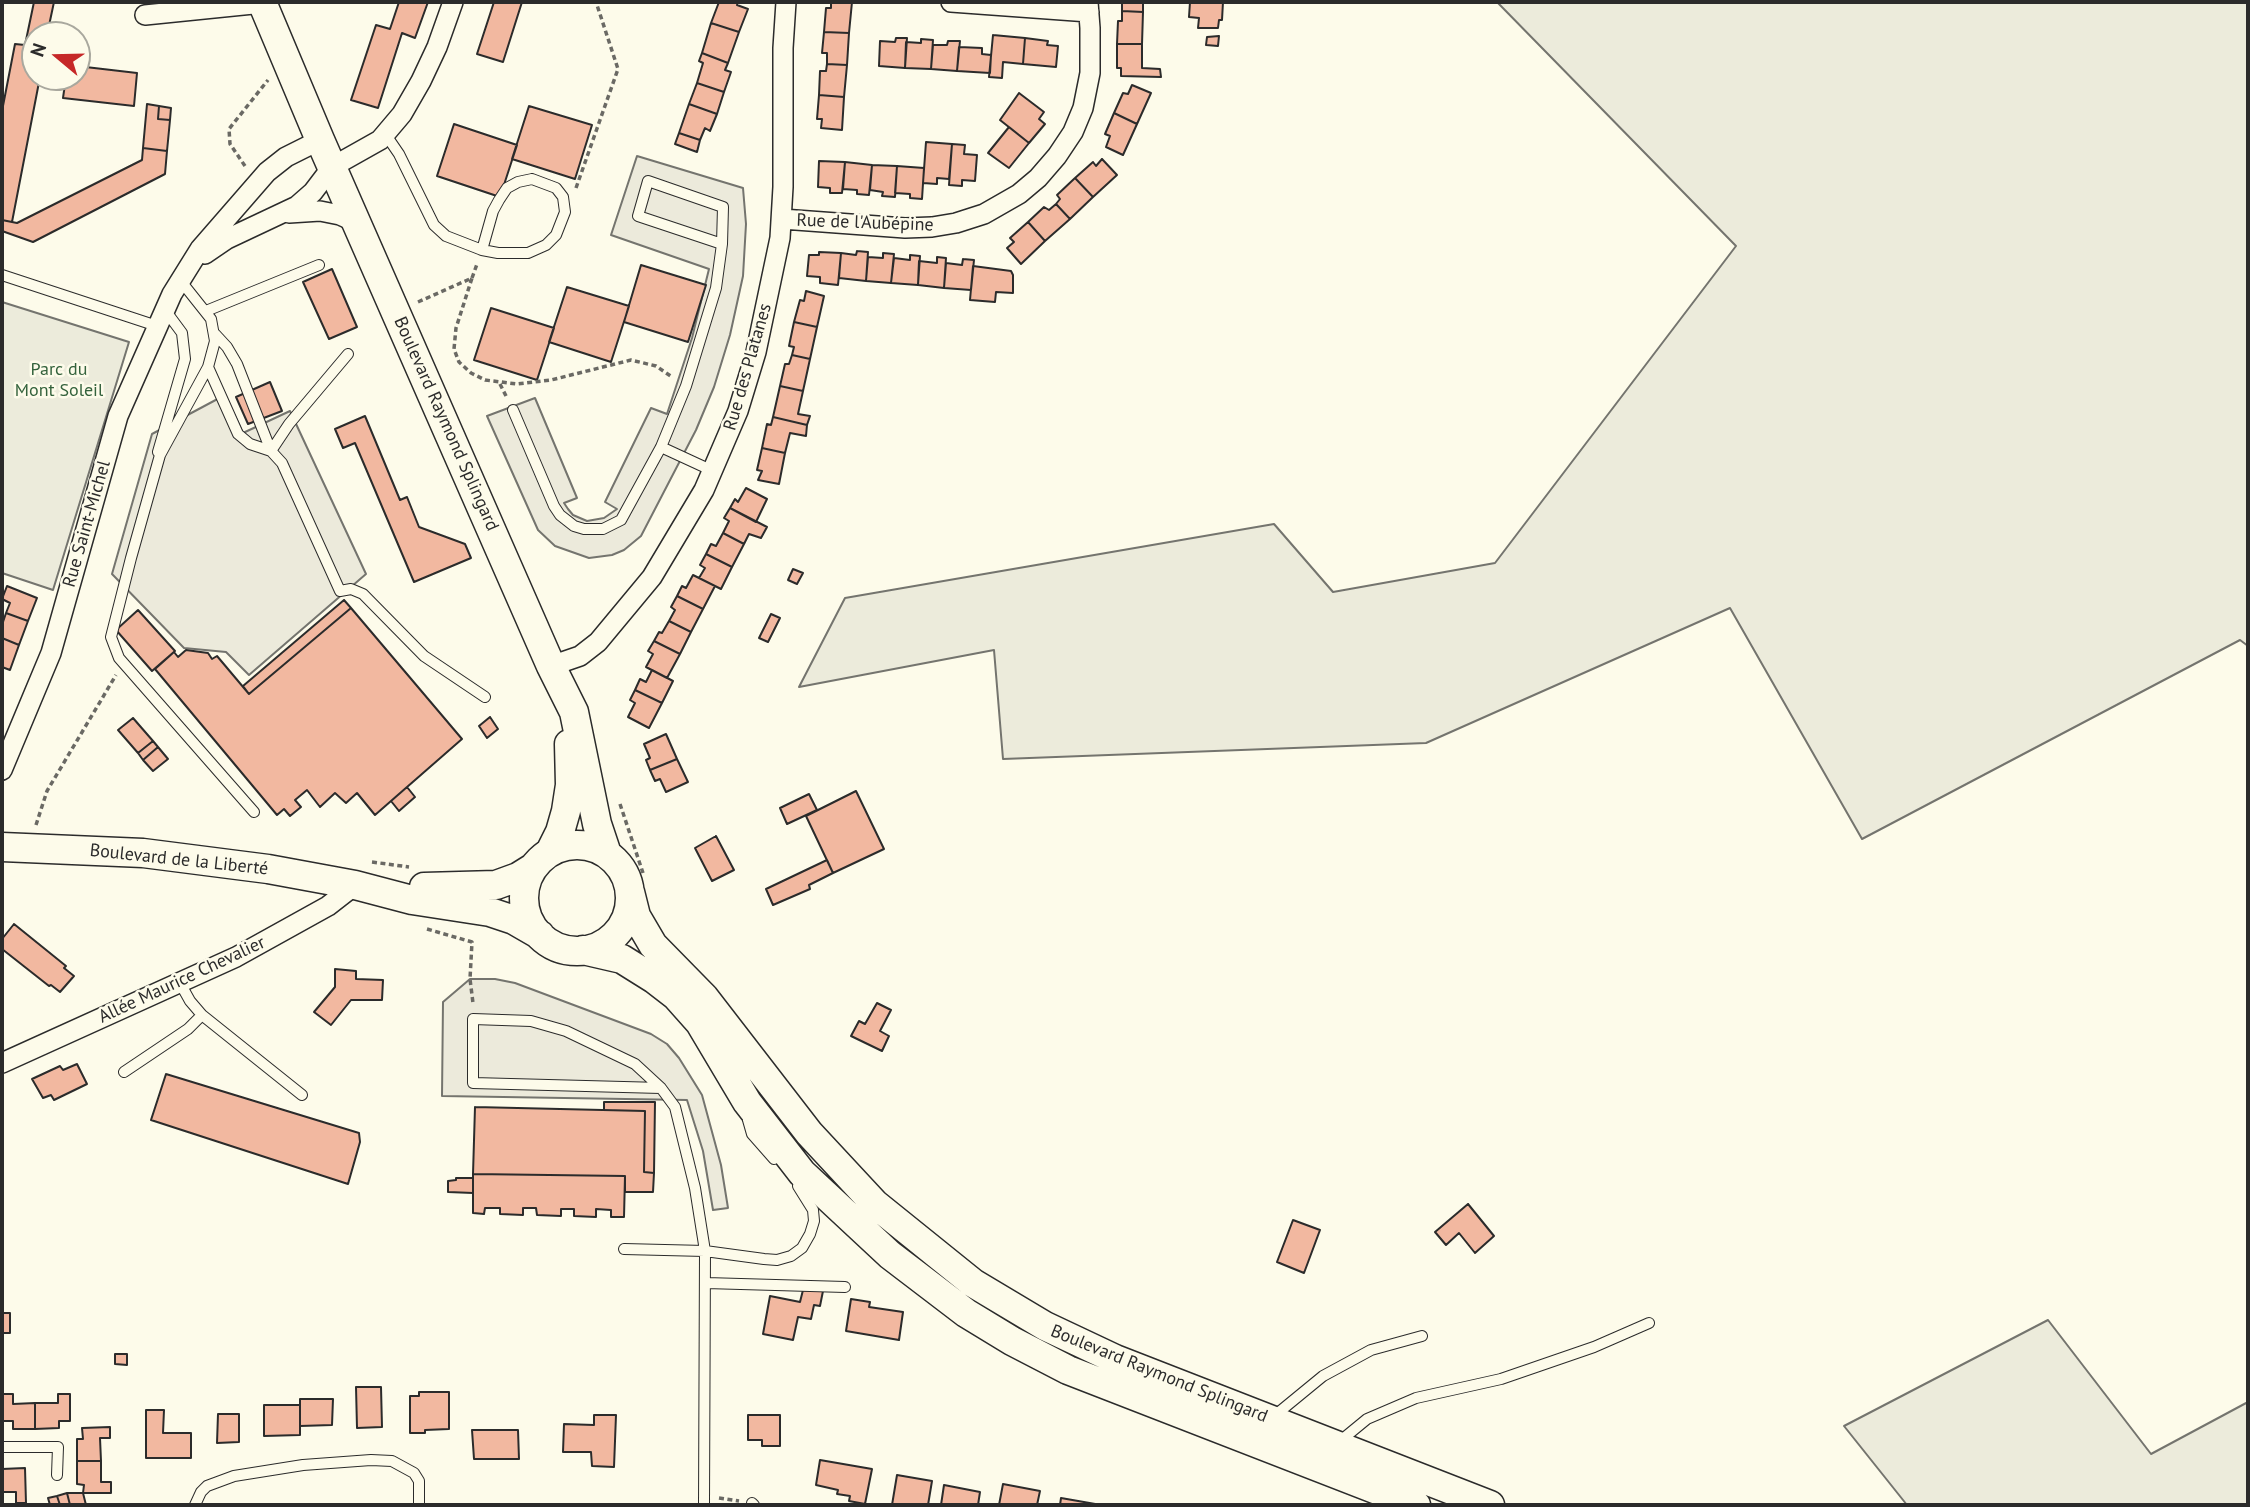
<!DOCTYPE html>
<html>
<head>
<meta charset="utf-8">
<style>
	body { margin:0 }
	#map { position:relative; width:2250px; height:1507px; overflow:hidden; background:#fdfbea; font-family:"PT Sans",sans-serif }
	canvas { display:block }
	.frame { position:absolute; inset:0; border:4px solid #2b2b2b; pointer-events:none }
	.north { position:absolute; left:21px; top:21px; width:70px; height:70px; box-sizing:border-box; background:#fdfbea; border:2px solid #a9a89e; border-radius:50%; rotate:289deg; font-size:19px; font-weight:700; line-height:28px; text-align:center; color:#2b2b2b }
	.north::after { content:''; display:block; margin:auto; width:24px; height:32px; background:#c62828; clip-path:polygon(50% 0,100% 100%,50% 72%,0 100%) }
</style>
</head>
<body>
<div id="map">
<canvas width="2250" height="1507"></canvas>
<div class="frame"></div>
<div class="north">N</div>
</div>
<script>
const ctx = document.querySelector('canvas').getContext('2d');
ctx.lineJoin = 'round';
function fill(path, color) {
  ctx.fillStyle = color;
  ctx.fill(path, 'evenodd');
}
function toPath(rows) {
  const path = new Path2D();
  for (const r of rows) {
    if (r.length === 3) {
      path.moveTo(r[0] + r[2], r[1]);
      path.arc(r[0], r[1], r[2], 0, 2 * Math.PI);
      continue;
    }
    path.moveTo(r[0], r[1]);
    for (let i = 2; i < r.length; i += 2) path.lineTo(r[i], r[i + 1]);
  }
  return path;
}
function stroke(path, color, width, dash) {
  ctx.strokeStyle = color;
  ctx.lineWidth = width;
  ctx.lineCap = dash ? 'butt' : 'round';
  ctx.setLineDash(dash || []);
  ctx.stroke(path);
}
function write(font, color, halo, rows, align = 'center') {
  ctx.font = font + ' "PT Sans",sans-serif';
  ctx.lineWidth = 5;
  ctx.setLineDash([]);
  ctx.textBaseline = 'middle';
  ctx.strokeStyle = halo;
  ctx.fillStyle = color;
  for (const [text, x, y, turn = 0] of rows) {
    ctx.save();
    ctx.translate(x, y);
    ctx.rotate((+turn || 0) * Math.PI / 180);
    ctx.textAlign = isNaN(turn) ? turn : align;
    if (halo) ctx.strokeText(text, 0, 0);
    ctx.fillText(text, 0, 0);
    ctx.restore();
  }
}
const green = toPath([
	[1497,2,2248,2,2248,646,2240,640,1862,839,1730,608,1426,743,1003,759,994,650,799,687,845,598,1274,524,1333,592,1495,563,1736,246,1497,2],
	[2,302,129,342,53,590,2,573,2,302],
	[2048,1320,2151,1454,2248,1402,2248,1505,1907,1505,1844,1426,2048,1320]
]);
fill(green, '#ecebdb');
stroke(green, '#74746e', 2);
const parking = toPath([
	[637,156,743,188,746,224,743,276,730,335,714,387,696,430,641,536,624,550,612,555,589,558,555,546,538,530,487,416,535,398,577,498,564,503,568,509,573,515,587,521,604,518,617,509,605,502,651,408,667,414,692,338,709,269,611,235,637,156],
	[225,395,243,433,290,411,366,574,249,675,226,652,184,648,112,574,152,434,225,395],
	[470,979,495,979,515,983,651,1034,667,1044,679,1058,702,1095,721,1165,728,1208,713,1210,703,1151,687,1100,442,1096,443,1002,470,979]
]);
fill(parking, '#eceadb');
stroke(parking, '#74746e', 2);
const building = toPath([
	[34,2,54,2,47,35,35,35,35,77,40,77,12,222,2,220,2,111,15,44,25,45,34,2],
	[399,2,428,2,415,38,402,33,378,108,351,100,376,25,390,29,399,2],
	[494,2,522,2,503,62,477,54,494,2],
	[719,2,738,2,737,5,748,9,739,32,711,23,719,2],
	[831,2,852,2,849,33,824,32,826,8,831,8,831,2],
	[1119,2,1143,2,1143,12,1122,11,1122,2,1119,2],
	[1190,2,1223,2,1222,20,1219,20,1218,28,1198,28,1199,18,1189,17,1190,2],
	[1122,11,1143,12,1142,44,1117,44,1118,21,1122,21,1122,11],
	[711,23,739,32,728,63,702,53,711,23],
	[824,32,849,33,847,65,827,64,827,53,822,53,824,32],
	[993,35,1025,38,1023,64,1003,62,1002,78,989,77,993,35],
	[1219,36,1218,46,1206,45,1207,37,1219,36],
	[896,38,907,38,905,68,879,66,880,41,895,42,896,38],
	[1025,38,1048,41,1047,45,1058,46,1056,67,1023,64,1025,38],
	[921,39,933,40,931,69,905,68,906,42,921,43,921,39],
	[948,41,960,41,957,71,931,69,933,45,947,45,948,41],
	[1117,44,1142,44,1142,68,1160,69,1161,77,1121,76,1121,68,1117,68,1117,44],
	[959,47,982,48,982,54,991,55,990,73,957,71,959,47],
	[702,53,728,63,725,70,731,72,724,92,697,83,703,63,699,61,702,53],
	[827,64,847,65,844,97,819,95,820,71,826,71,827,64],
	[77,66,137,73,134,106,63,98,66,77,77,77,77,66],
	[697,83,724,92,717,114,689,104,697,83],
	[1132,85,1151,93,1137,124,1114,113,1123,93,1128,94,1132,85],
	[1019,93,1044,112,1039,119,1045,124,1029,143,1000,120,1019,93],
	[819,95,844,97,842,130,821,128,822,119,817,119,819,95],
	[147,104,159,106,158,119,170,120,167,151,143,148,147,104],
	[689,104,717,114,710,131,705,128,700,140,679,133,689,104],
	[159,106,171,108,170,120,158,119,159,106],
	[529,106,592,125,575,179,512,159,529,106],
	[1114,113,1137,124,1123,155,1106,147,1110,136,1105,134,1114,113],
	[454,124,517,145,500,197,437,176,454,124],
	[1009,127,1029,143,1009,168,988,153,1009,127],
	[679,133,700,140,697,152,675,144,679,133],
	[926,142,952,144,949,179,937,178,937,184,923,183,926,142],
	[952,144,965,145,964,154,977,155,975,181,962,180,962,186,949,185,952,144],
	[143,148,167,151,165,174,33,242,2,231,2,220,17,223,142,160,143,148],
	[1102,159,1117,175,1093,197,1075,178,1093,162,1096,166,1102,159],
	[819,161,845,162,842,193,830,193,830,188,818,187,819,161],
	[845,162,872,165,869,195,857,194,857,190,843,189,845,162],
	[872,165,897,166,895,197,882,196,883,192,870,190,872,165],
	[897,166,924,168,922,199,910,198,910,194,895,193,897,166],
	[1075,178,1093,197,1070,219,1056,204,1060,199,1057,195,1075,178],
	[1056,204,1070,219,1045,241,1028,222,1044,207,1049,210,1056,204],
	[1028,222,1045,241,1021,264,1007,248,1014,242,1010,238,1028,222],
	[857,251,868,252,866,281,839,278,841,253,856,255,857,251],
	[819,252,841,253,838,285,820,283,820,277,807,276,809,255,819,255,819,252],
	[883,253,894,254,891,283,866,281,868,257,883,258,883,253],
	[910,255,920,256,918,285,891,283,894,258,910,260,910,255],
	[937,257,946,258,944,288,918,285,919,261,937,263,937,257],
	[963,259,974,260,971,290,944,288,946,263,962,265,963,259],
	[641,265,706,285,688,342,624,322,641,265],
	[973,266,1011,271,1013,275,1013,293,996,292,995,302,970,300,973,266],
	[332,269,357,327,329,339,303,282,332,269],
	[567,287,629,306,611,362,549,342,567,287],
	[806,291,824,296,817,327,794,322,800,300,804,301,806,291],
	[491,308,554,328,537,380,474,360,491,308],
	[794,322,817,327,810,359,792,355,794,347,789,346,794,322],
	[792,355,810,359,803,391,780,386,785,364,789,364,792,355],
	[270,382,282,411,248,424,236,397,270,382],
	[780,386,803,391,798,414,810,416,807,425,773,417,780,386],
	[365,416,400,500,407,497,419,527,465,544,471,558,414,582,355,443,343,448,335,429,365,416],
	[773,417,807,425,806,436,790,433,785,453,762,448,767,424,771,425,773,417],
	[762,448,785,453,779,484,758,480,762,471,757,470,762,448],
	[746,488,767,499,756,522,730,508,735,499,738,502,746,488],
	[730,508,767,527,761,538,749,534,744,544,723,533,729,521,724,518,730,508],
	[723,533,744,544,732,567,706,554,711,544,716,546,723,533],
	[706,554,732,567,721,589,699,578,705,568,700,565,706,554],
	[793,569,803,573,797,584,788,580,793,569],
	[693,575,715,586,703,609,677,596,682,586,686,588,693,575],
	[7,586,37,598,28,621,6,613,10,603,2,599,7,586],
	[677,596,703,609,691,632,669,621,675,610,671,607,677,596],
	[344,600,351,608,249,694,243,686,344,600],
	[351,608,462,739,375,815,357,793,346,803,335,793,320,807,307,790,295,800,301,807,290,816,284,809,277,815,155,669,174,652,178,657,186,650,208,653,212,659,217,656,249,694,351,608],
	[138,610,175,651,152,671,116,630,138,610],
	[6,613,28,621,19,645,2,638,2,625,6,613],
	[771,614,780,618,768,642,759,638,771,614],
	[669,621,691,632,680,654,654,641,659,632,662,633,669,621],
	[2,638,19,645,10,670,2,667,2,638],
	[654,641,680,654,667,678,646,667,653,654,648,651,654,641],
	[652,670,673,681,662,703,635,690,640,679,646,682,652,670],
	[635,690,662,703,649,728,628,717,635,703,630,700,635,690],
	[490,717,498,729,487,738,479,726,490,717],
	[133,718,153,741,138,753,118,730,133,718],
	[666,734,677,759,650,770,646,760,650,758,644,744,666,734],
	[153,741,158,747,143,760,138,753,153,741],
	[158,747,168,759,153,771,143,760,158,747],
	[677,759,688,782,666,792,660,779,655,781,650,770,677,759],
	[407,787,415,797,399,811,391,801,407,787],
	[856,791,884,849,833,873,806,816,856,791],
	[809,794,817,810,787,824,780,808,809,794],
	[716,836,734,870,712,881,695,848,716,836],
	[827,860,833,873,809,885,810,889,773,905,766,889,827,860],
	[14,924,66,966,64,968,74,976,60,992,51,985,49,986,2,949,2,939,14,924],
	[335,969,356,971,356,979,383,980,382,1000,351,1000,331,1025,314,1012,335,987,335,969],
	[877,1003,891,1010,880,1031,889,1036,882,1051,851,1036,859,1021,865,1024,877,1003],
	[77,1064,87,1084,54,1100,51,1095,43,1098,32,1079,60,1066,63,1070,77,1064],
	[166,1074,359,1133,360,1142,348,1184,151,1120,166,1074],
	[604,1102,655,1102,654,1173,644,1172,645,1111,604,1110,604,1102],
	[475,1107,645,1111,644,1172,654,1173,653,1192,625,1192,625,1176,473,1174,475,1107],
	[473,1174,625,1176,624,1217,611,1217,611,1210,596,1209,596,1217,574,1216,574,1209,561,1209,561,1216,537,1215,536,1208,523,1208,523,1215,500,1214,500,1208,485,1208,484,1214,473,1213,473,1174],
	[456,1178,473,1178,473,1193,448,1192,448,1181,456,1180,456,1178],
	[1468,1204,1494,1236,1475,1253,1459,1233,1446,1245,1435,1232,1468,1204],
	[1293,1220,1320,1230,1304,1273,1277,1262,1293,1220],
	[803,1290,823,1291,820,1306,814,1305,811,1319,798,1317,793,1340,763,1334,770,1296,800,1302,803,1290],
	[851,1299,870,1302,869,1307,903,1312,899,1340,846,1331,851,1299],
	[2,1313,10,1313,10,1333,2,1333,2,1313],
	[115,1354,127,1354,127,1365,115,1364,115,1354],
	[356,1387,381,1387,382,1427,357,1428,356,1387],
	[419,1392,449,1392,449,1429,425,1430,425,1433,410,1433,410,1396,419,1396,419,1392],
	[3,1394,13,1394,13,1404,35,1403,35,1429,13,1429,13,1421,3,1421,3,1394],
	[58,1394,70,1394,70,1421,59,1421,59,1428,35,1429,35,1403,58,1403,58,1394],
	[300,1399,333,1399,332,1425,300,1426,300,1399],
	[264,1405,300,1405,300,1435,264,1436,264,1405],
	[146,1410,164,1410,163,1433,191,1433,191,1458,146,1458,146,1410],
	[218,1414,239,1414,239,1442,217,1443,218,1414],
	[594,1415,616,1415,614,1467,592,1466,591,1452,563,1452,564,1424,594,1425,594,1415],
	[748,1415,780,1415,780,1446,762,1446,762,1440,748,1440,748,1415],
	[110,1427,110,1438,100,1438,101,1461,77,1461,77,1439,83,1439,82,1428,110,1427],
	[472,1430,518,1430,519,1459,474,1459,472,1430],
	[820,1460,872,1469,865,1504,849,1501,850,1496,837,1494,838,1490,816,1485,820,1460],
	[77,1461,101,1461,101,1482,111,1482,111,1493,83,1493,84,1485,77,1484,77,1461],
	[25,1468,26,1503,16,1503,16,1492,2,1492,2,1469,25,1468],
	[897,1475,932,1481,928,1505,892,1505,897,1475],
	[1003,1484,1040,1491,1037,1505,999,1505,1003,1484],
	[944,1485,980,1492,978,1505,941,1505,944,1485],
	[67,1493,70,1505,60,1505,57,1496,67,1493],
	[67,1493,83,1493,86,1505,70,1505,67,1493],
	[57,1496,60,1505,50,1505,48,1498,57,1496],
	[1061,1498,1101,1505,1060,1505,1061,1498]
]);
fill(building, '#f2b8a0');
stroke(building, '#2b2b2b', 2);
const lane = toPath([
	[386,135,399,154,434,225,446,236,482,250],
	[532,179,556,188,563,197,565,212,556,235,546,245,528,253,498,253,482,250,493,211,499,200,507,188,518,182,532,179],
	[2,275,157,326],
	[180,280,211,319,215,341,208,367,160,455,131,558,111,637,119,658,254,812],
	[206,311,319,265],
	[215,334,227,347,237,364,271,451],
	[208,367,238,434,250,444,271,451,282,463,340,591,351,589,363,594,424,656,485,697],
	[513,410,554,506,560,515,574,526,584,529,603,529,621,520,661,447,686,386,716,288,722,244,723,207,648,181,638,216,722,244],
	[661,447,713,471],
	[271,451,289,424,348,354],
	[158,452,185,359,182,333,165,310],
	[180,983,190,1001,202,1015,302,1095],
	[124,1072,188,1029,202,1015],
	[661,1088,473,1083,473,1019,531,1021,566,1031,635,1064,661,1088,675,1107,695,1188,705,1251,704,1505],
	[748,1120,752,1134,774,1159],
	[624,1249,705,1251,764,1259,777,1260,791,1256,802,1248,810,1234,814,1221,813,1210,798,1186],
	[706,1283,845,1287],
	[1273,1417,1323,1376,1371,1350,1422,1336],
	[1339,1442,1367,1419,1416,1398,1501,1379,1594,1347,1649,1323],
	[2,1447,58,1447,57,1475],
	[752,1503,754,1505],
	[195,1505,201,1492,207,1486,234,1476,303,1465,371,1460,392,1461,414,1473,419,1481,419,1505]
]);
const street = toPath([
	[951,2,1089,12],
	[145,15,263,3],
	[289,213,320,211,340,215,358,223],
	[782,219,905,228,932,227,956,223,984,214,1019,194,1038,178,1057,156,1073,132,1083,108,1090,73,1090,28,1088,2],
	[205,254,227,239,297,206,313,192,332,167,380,140,402,114,421,81,437,47,453,2],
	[551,666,580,656,598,642,652,577,704,490,738,411,756,352,780,238,783,187,783,48,786,2],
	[2,770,51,653,118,416,172,294,200,249,267,172,286,157,320,140],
	[2,1063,236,957,328,906,355,885]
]);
const secondary = toPath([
	[262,2,320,140,551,666,574,712,597,824,607,854],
	[577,898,53],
	[2,847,143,853,268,869,355,885,412,900,490,912,514,920,540,935],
	[550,852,560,832,566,811,570,785,569,744],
	[424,887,496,885,518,877,534,867],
	[630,892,636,916,653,945,704,997,809,1133,875,1204,973,1283,1045,1326,1115,1359,1490,1505],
	[583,950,622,959,654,979,676,996,700,1023,747,1102,802,1173,890,1255,966,1313,1012,1341,1068,1370,1416,1505]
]);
stroke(lane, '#2b2b2b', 12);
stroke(street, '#2b2b2b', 22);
stroke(secondary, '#2b2b2b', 31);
stroke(toPath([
	[245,166,230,144,229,129,268,80],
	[576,188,618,69,596,2],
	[472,278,477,264],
	[418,302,472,278,456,328,454,349,459,362,471,373,485,380,517,384,551,380,631,360,656,366,672,377],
	[500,384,507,398],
	[620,804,643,873],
	[36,825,47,791,116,675],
	[372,862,409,867],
	[427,929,472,942,470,979,473,1003],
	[719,1498,739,1501]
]), '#6a6964', 3.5, [5, 3.5]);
stroke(lane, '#fdfbea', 10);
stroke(street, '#fdfbea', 19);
stroke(secondary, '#fdfbea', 28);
write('18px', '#2b2b2b', '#fdfbea', [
	["Rue de l'Aubépine",865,223,2],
	["Rue des Platanes",748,367,-74],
	["Boulevard Raymond Splingard",446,424,66],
	["Rue Saint-Michel",87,524,-74],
	["Boulevard de la Liberté",179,860,6],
	["Allée Maurice Chevalier",182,980,-25],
	["Boulevard Raymond Splingard",1159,1374,22]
]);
write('18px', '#34623c', '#fdfbea', [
	["Parc du",59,370],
	["Mont Soleil",59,391]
]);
</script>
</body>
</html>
